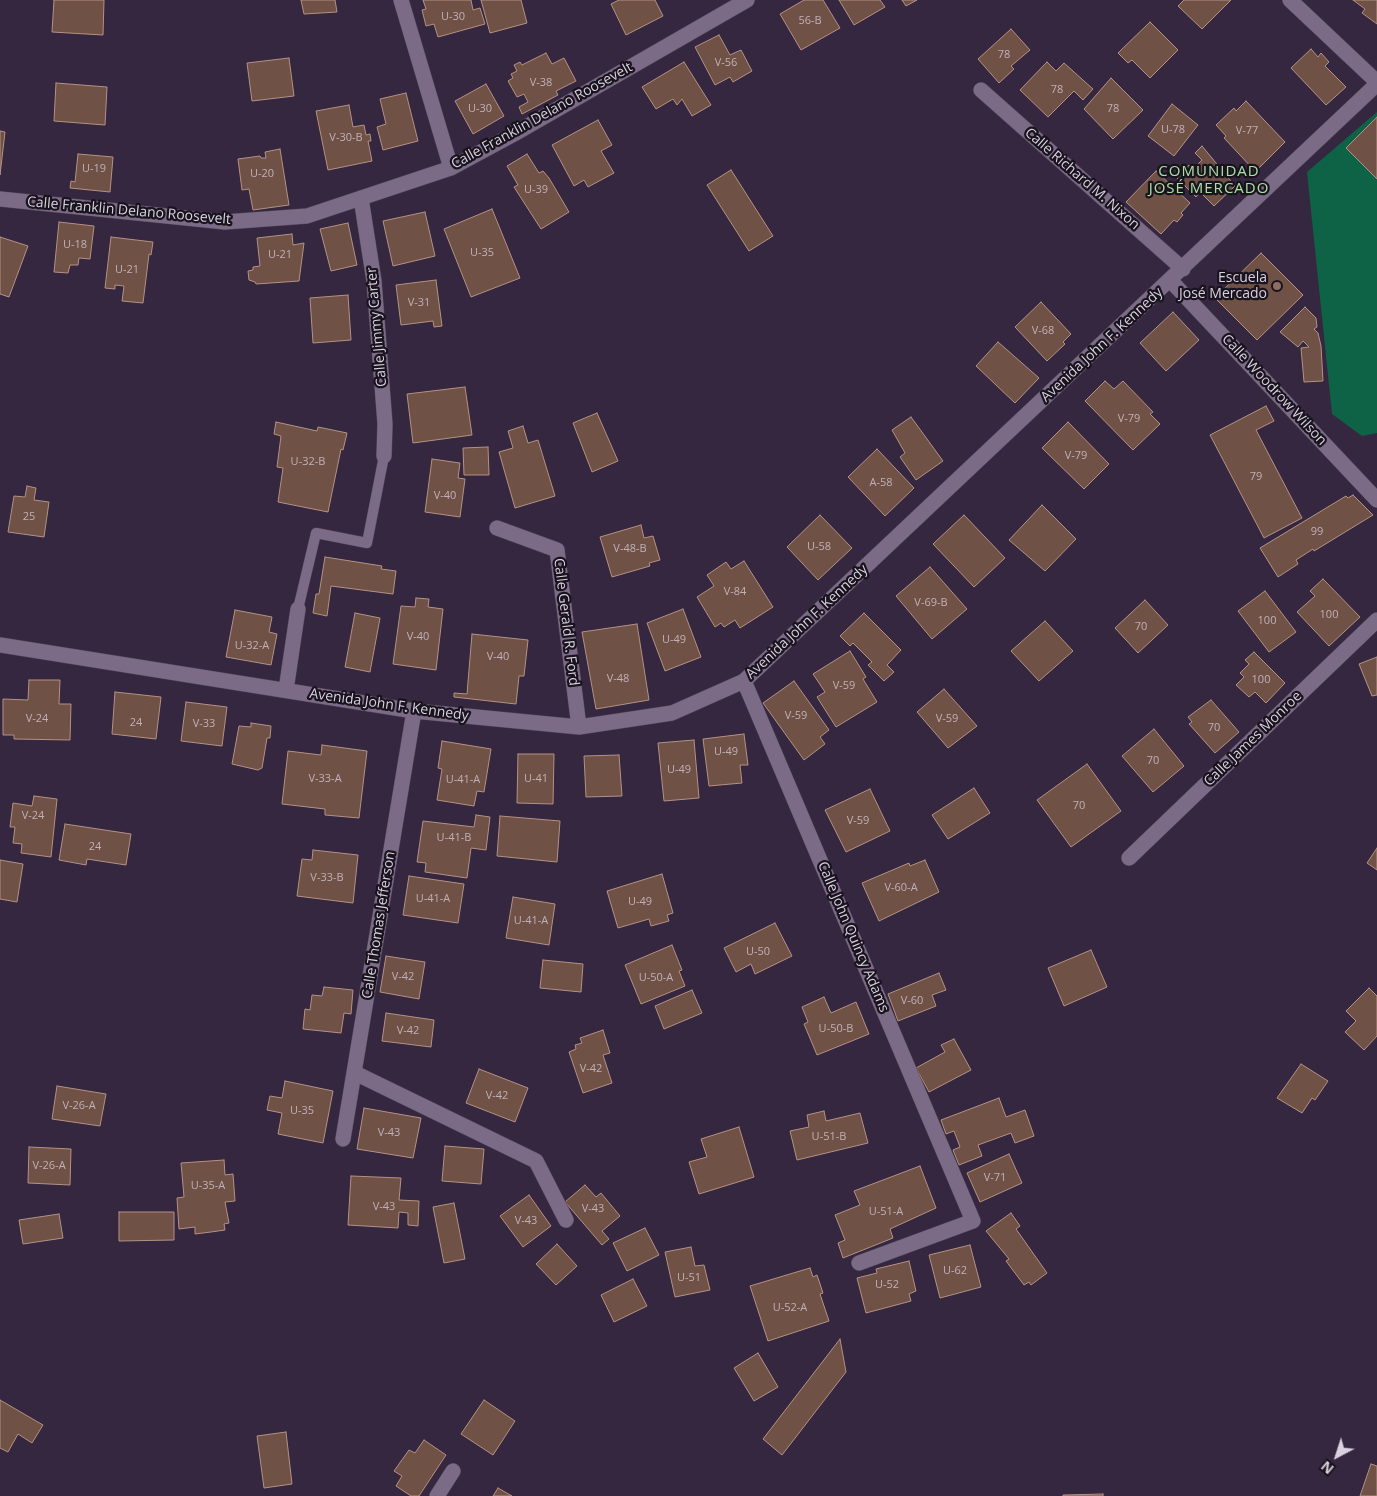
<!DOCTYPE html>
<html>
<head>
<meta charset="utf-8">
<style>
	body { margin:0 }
	#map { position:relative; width:1377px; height:1496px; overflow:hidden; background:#35273f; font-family:"Open Sans",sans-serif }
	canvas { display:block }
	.north { position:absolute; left:1312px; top:1431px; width:50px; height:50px; -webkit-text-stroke:4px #19131e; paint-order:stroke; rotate:220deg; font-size:14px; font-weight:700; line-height:20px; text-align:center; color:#d9d0e0 }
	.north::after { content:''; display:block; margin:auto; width:18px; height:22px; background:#d9d0e0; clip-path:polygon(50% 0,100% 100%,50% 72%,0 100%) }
</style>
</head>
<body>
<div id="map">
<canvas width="1377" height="1496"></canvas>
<div class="north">N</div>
</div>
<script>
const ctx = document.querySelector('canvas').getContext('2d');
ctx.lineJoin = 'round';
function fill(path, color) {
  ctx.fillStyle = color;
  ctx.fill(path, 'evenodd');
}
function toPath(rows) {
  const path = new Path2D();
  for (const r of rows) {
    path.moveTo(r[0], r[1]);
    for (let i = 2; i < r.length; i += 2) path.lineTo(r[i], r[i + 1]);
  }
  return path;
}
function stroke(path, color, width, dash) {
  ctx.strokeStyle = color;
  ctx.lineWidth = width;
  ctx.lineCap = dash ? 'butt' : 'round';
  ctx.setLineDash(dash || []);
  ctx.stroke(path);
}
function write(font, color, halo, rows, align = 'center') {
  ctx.font = font + ' "Open Sans",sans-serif';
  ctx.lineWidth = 4.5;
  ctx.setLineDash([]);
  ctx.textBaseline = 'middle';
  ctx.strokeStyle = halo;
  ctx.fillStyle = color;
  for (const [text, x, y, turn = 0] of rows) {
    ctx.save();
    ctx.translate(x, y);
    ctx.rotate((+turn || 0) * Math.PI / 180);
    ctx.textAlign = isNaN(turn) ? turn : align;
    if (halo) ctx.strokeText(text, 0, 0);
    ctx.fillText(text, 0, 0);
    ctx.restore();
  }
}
fill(toPath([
	[1377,112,1377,433,1362,436,1332,414,1307,172]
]), '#0e6246');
const building = toPath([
	[54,0,104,0,103,35,52,32,54,0],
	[301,0,335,0,337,12,304,14,301,0],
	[423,0,471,0,473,10,480,8,485,24,438,37,434,24,426,26,422,10,426,9,423,0],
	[481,0,521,0,527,23,490,33,481,0],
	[619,0,655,0,663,16,626,35,611,4,619,0],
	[804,0,823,0,840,28,801,50,780,14,804,0],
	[839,0,880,0,885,7,854,25,839,0],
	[902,0,917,0,906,6,902,0],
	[1184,0,1231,0,1202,29,1178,6,1184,0],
	[1353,0,1377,0,1377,24,1362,13,1365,9,1353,0],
	[1150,22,1178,50,1150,78,1132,60,1128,63,1118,53,1150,22],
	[1011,29,1030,50,1011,66,1014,69,999,83,978,59,1011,29],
	[719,35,730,55,741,50,752,71,733,82,730,77,715,85,695,47,719,35],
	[1311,49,1318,57,1321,53,1329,62,1325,66,1346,87,1326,105,1291,68,1311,49],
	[546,53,552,64,564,58,576,81,556,91,558,95,522,114,519,107,528,102,524,94,517,97,508,81,513,78,511,74,517,71,514,65,520,62,522,65,546,53],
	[289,58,294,96,252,101,247,63,289,58],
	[684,62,711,105,692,116,682,99,677,105,673,99,656,109,642,87,684,62],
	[1047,62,1056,71,1064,63,1093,89,1083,100,1074,91,1048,117,1020,90,1047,62],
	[1111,78,1143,110,1113,139,1084,109,1111,78],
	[56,83,107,87,105,125,54,121,56,83],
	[486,84,504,116,473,134,455,101,486,84],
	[406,93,418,141,383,150,377,127,386,124,380,99,406,93],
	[1246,101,1285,142,1257,170,1253,169,1224,138,1226,136,1216,125,1234,108,1236,111,1246,101],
	[1172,104,1198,125,1174,156,1148,136,1172,104],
	[349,105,353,127,364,125,366,135,370,134,371,141,368,141,372,161,328,170,316,111,349,105],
	[1377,117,1377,179,1346,148,1377,117],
	[598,120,612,145,601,151,614,173,588,187,584,180,574,186,552,145,598,120],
	[0,131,5,132,0,175,0,131],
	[1202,146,1235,186,1214,206,1200,192,1196,197,1176,177,1189,165,1193,169,1202,160,1195,153,1202,146],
	[280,149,289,205,253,210,249,189,242,190,238,159,260,156,261,158,266,158,265,152,280,149],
	[78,154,113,157,110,192,70,188,71,181,75,182,78,154],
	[527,154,539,173,543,171,549,178,569,212,541,229,514,187,518,185,507,166,527,154],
	[731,170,773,236,749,251,707,185,731,170],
	[1156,171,1190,203,1181,213,1183,215,1177,222,1174,220,1161,234,1126,202,1156,171],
	[492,209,520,278,471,297,444,229,492,209],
	[425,212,435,256,393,266,383,221,425,212],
	[59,222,94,226,90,259,79,258,78,265,70,265,68,273,54,272,59,222],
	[348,223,357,265,331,271,320,229,348,223],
	[292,234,293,245,304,243,299,281,256,284,255,282,249,280,248,271,253,270,253,267,260,266,257,238,292,234],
	[0,237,28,246,9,297,0,294,0,237],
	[111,237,153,242,151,255,149,254,143,303,122,301,124,286,115,285,115,289,105,288,111,237],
	[1261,253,1303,295,1257,340,1215,298,1261,253],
	[436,280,442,326,434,327,433,321,401,325,396,285,436,280],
	[348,295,351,340,313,343,310,298,348,295],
	[1041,302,1071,334,1063,342,1065,344,1047,361,1015,327,1041,302],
	[1305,307,1316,318,1317,327,1314,329,1318,333,1321,346,1323,381,1304,382,1301,348,1309,347,1303,341,1298,347,1280,332,1305,307],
	[1173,312,1199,340,1166,371,1140,343,1173,312],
	[998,342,1039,378,1015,403,976,366,998,342],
	[1105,381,1114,389,1123,381,1153,412,1150,414,1160,424,1133,450,1085,401,1105,381],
	[465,387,472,435,413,443,407,394,465,387],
	[1266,406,1274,421,1256,430,1302,518,1264,538,1210,435,1266,406],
	[597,413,618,461,592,472,573,423,597,413],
	[911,417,943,461,916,480,900,457,905,453,892,430,911,417],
	[276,422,317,431,318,427,347,433,343,450,341,449,328,512,278,502,283,468,277,467,281,436,274,434,276,422],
	[1068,422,1109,464,1084,489,1042,448,1068,422],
	[523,426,528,443,538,440,555,496,515,508,499,452,513,448,508,431,523,426],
	[488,447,489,475,464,475,463,448,488,447],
	[877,449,914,488,885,516,848,477,877,449],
	[432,459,460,463,458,478,465,479,460,517,425,512,432,459],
	[27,486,36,488,34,500,49,502,44,537,8,532,14,496,25,497,27,486],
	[1353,495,1373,515,1314,551,1313,549,1296,560,1298,564,1278,577,1260,548,1346,496,1348,498,1353,495],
	[1042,505,1076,539,1045,571,1009,540,1042,505],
	[820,515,852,548,818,580,787,547,820,515],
	[964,515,1005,558,974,587,933,544,964,515],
	[641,525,644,538,653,536,660,560,649,563,650,566,612,577,600,537,641,525],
	[325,557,382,566,381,569,396,571,393,594,331,586,327,616,313,613,316,594,319,594,325,557],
	[744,561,773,607,740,628,735,620,724,627,721,623,715,627,697,597,714,586,707,575,726,562,731,569,744,561],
	[930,567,967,609,932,639,896,596,930,567],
	[1323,579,1360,617,1329,646,1297,612,1315,596,1310,591,1323,579],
	[1265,591,1296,632,1269,652,1238,611,1265,591],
	[416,598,429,599,428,607,443,609,436,670,393,664,401,606,415,607,416,598],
	[1145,600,1168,625,1138,653,1115,628,1145,600],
	[683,609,701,657,665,671,647,623,683,609],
	[235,610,272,617,269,632,277,634,271,665,226,657,235,610],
	[355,613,380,618,370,672,345,667,355,613],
	[864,613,901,650,887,665,894,672,884,681,868,665,872,662,853,643,850,646,840,636,864,613],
	[1045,621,1073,651,1039,681,1011,651,1045,621],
	[637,624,649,700,596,709,582,632,637,624],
	[472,634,528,640,524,676,519,676,516,704,454,697,454,693,467,694,472,634],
	[850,651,866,677,863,679,877,702,836,727,817,697,825,692,813,674,850,651],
	[1254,652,1285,683,1266,703,1255,692,1249,697,1236,685,1244,677,1240,673,1249,664,1245,660,1254,652],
	[1377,657,1377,695,1372,696,1359,664,1377,657],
	[29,680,60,680,59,704,71,704,70,740,14,739,14,735,3,735,3,699,28,700,29,680],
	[794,681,829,730,820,737,825,744,804,760,763,703,794,681],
	[944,689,977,726,948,748,917,712,944,689],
	[115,692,161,697,156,739,112,734,115,692],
	[1211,700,1239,732,1215,753,1189,724,1192,722,1188,717,1211,700],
	[186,702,227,707,222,746,181,741,186,702],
	[251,723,271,726,270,738,267,738,262,768,258,770,232,764,239,726,251,727,251,723],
	[1154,729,1184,766,1153,792,1122,756,1154,729],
	[744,734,748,765,740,765,742,783,709,786,703,739,744,734],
	[694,740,699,798,664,801,658,743,694,740],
	[442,741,491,749,484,792,477,791,474,806,437,800,442,769,438,768,442,741],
	[322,745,367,751,359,818,325,815,325,809,282,804,288,751,321,755,322,745],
	[518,754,554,754,553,804,517,803,518,754],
	[619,755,622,796,586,797,584,756,619,755],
	[1087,764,1121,811,1071,847,1037,800,1087,764],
	[974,788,990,813,948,839,932,815,974,788],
	[870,789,890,831,846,852,825,810,870,789],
	[34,796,57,799,51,857,21,853,22,844,13,843,15,827,10,827,13,803,32,806,34,796],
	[476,815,490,817,486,850,471,848,467,878,425,872,426,863,417,862,423,821,474,827,476,815],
	[500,816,560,821,557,862,497,856,500,816],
	[65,824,131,834,126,865,87,859,86,865,59,860,65,824],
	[1377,848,1377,870,1367,863,1377,848],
	[313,850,358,855,353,903,297,896,302,859,312,860,313,850],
	[0,860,23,864,17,902,0,899,0,860],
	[925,860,939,892,879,921,862,883,909,863,910,866,925,860],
	[662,874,673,913,667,915,669,921,651,926,649,919,618,928,607,891,662,874],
	[409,876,464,884,458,923,403,915,409,876],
	[513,897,555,904,549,945,506,938,513,897],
	[775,923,792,956,755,974,751,964,736,972,724,948,775,923],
	[672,945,682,970,679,971,685,986,641,1004,625,965,672,945],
	[1091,950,1107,987,1064,1006,1048,968,1091,950],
	[386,956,425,962,419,999,380,992,386,956],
	[543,960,583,964,581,992,540,988,543,960],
	[939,973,946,990,932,995,936,1006,898,1021,888,994,939,973],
	[324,987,353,990,351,1014,344,1013,341,1033,303,1029,305,1009,310,1010,312,995,322,996,324,987],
	[1369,988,1377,996,1377,1036,1364,1050,1345,1032,1356,1021,1346,1011,1369,988],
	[692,990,702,1013,664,1029,655,1006,692,990],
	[824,997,831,1013,856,1002,869,1034,817,1055,804,1024,808,1022,802,1007,824,997],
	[386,1013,434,1020,431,1047,382,1041,386,1013],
	[603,1030,610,1053,603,1055,612,1083,583,1093,569,1052,576,1049,575,1045,582,1043,580,1038,603,1030],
	[954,1039,971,1070,929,1092,916,1068,945,1052,941,1045,954,1039],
	[1301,1064,1328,1081,1315,1100,1312,1098,1302,1113,1277,1098,1301,1064],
	[479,1069,528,1088,515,1122,466,1103,479,1069],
	[285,1081,333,1091,323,1143,278,1134,282,1113,267,1110,270,1096,282,1098,285,1081],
	[57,1086,106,1094,100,1126,52,1119,57,1086],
	[999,1098,1006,1117,1025,1110,1034,1136,1015,1143,1011,1133,978,1145,982,1156,959,1165,953,1150,960,1147,954,1131,946,1134,941,1120,999,1098],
	[364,1108,421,1118,413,1158,357,1149,364,1108],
	[824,1111,826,1121,860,1113,868,1143,797,1160,790,1131,809,1127,807,1115,824,1111],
	[739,1127,754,1177,699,1194,689,1162,707,1157,701,1139,739,1127],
	[445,1146,484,1149,481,1184,442,1181,445,1146],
	[29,1147,71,1149,70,1185,28,1183,29,1147],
	[1009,1154,1022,1183,980,1202,967,1173,1009,1154],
	[224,1160,225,1175,233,1174,235,1201,225,1202,229,1223,224,1224,225,1230,211,1232,195,1234,195,1227,179,1229,177,1198,184,1197,181,1163,224,1160],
	[920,1166,936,1208,890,1229,893,1238,843,1258,838,1243,845,1240,835,1215,860,1205,854,1191,920,1166],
	[351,1176,401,1178,399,1200,419,1201,418,1226,408,1225,408,1213,399,1212,398,1228,348,1225,351,1176],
	[585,1185,596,1197,601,1193,620,1216,602,1231,609,1239,602,1245,565,1202,585,1185],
	[529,1195,551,1226,523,1247,500,1216,529,1195],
	[454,1203,465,1259,444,1263,433,1207,454,1203],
	[119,1212,174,1212,174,1240,119,1241,119,1212],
	[1011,1213,1020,1226,1016,1229,1047,1273,1031,1285,1029,1282,1024,1285,1006,1261,1009,1259,986,1231,1011,1213],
	[59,1214,63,1238,23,1244,19,1220,59,1214],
	[645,1228,659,1255,627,1271,613,1243,645,1228],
	[557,1244,577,1266,556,1285,536,1264,557,1244],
	[970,1245,981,1287,940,1298,929,1255,970,1245],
	[691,1247,695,1266,704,1265,710,1290,675,1297,665,1252,691,1247],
	[909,1261,916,1291,909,1294,911,1301,866,1313,857,1278,877,1273,876,1269,909,1261],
	[810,1268,813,1277,817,1275,823,1293,820,1294,829,1321,768,1341,750,1286,810,1268],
	[633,1279,647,1306,614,1322,601,1295,633,1279],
	[840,1339,846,1372,782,1455,763,1439,840,1339],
	[758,1353,778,1387,754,1401,734,1368,758,1353],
	[0,1400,43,1425,32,1443,18,1434,8,1452,0,1448,0,1400],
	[484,1400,515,1421,493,1455,461,1434,484,1400],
	[286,1432,292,1484,264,1488,257,1436,286,1432],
	[424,1440,446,1455,419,1496,411,1496,396,1486,402,1476,394,1471,409,1450,415,1453,424,1440],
	[1371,1464,1377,1466,1377,1496,1360,1496,1371,1464],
	[498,1488,512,1496,493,1496,498,1488],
	[1103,1494,1103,1496,1063,1496,1063,1495,1103,1494]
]);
fill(building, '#705145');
stroke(building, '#b49285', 1);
const lane = toPath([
	[298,609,316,533,367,543,384,456]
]);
const street = toPath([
	[401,0,451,168],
	[1290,0,1377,82],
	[981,90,1183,269],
	[361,198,374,281,385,424,384,456],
	[0,199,225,222,307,216,451,168,514,134,747,0],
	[1171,281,1377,500],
	[497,528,557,550,579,727],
	[0,645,414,711,579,727,672,713,744,681,1377,84],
	[744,681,973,1221,859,1263],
	[286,690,298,609],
	[1129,858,1377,620],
	[355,1073,536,1161,566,1220],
	[343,1139,414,711],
	[437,1496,453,1471]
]);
stroke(lane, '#524559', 11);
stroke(street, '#524559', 16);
stroke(lane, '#7b6b86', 10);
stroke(street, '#7b6b86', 15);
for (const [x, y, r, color] of [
	[1277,286,5,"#8d6e63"]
]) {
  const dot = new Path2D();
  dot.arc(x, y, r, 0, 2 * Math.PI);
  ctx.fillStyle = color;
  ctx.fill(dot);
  stroke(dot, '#19131e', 2);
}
write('11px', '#bfb0b9', null, [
	["U-30",453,17],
	["56-B",810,21],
	["78",1004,55],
	["V-56",726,63],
	["V-38",541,83],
	["78",1057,90],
	["U-30",480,109],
	["78",1113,109],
	["U-78",1173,130],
	["V-77",1247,131],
	["V-30-B",346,138],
	["U-19",94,169],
	["U-20",262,174],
	["U-39",536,190],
	["U-18",75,245],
	["U-35",482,253],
	["U-21",280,255],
	["U-21",127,270],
	["V-31",419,303],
	["V-68",1043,331],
	["V-79",1129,419],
	["V-79",1076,456],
	["U-32-B",308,462],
	["79",1256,477],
	["A-58",881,483],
	["V-40",445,496],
	["25",29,517],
	["99",1317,532],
	["U-58",819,547],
	["V-48-B",630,549],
	["V-84",735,592],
	["V-69-B",931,603],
	["100",1329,615],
	["100",1267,621],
	["70",1141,627],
	["V-40",418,637],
	["U-49",674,640],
	["U-32-A",252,646],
	["V-40",498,657],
	["V-48",618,679],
	["100",1261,680],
	["V-59",844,686],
	["V-59",796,716],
	["V-24",37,719],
	["V-59",947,719],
	["24",136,723],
	["V-33",204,724],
	["70",1214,728],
	["U-49",726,752],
	["70",1153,761],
	["U-49",679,770],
	["V-33-A",325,779],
	["U-41",536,779],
	["U-41-A",463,780],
	["70",1079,806],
	["V-24",33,816],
	["V-59",858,821],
	["U-41-B",454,838],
	["24",95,847],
	["V-33-B",327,878],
	["V-60-A",901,888],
	["U-41-A",433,899],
	["U-49",640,902],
	["U-41-A",531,921],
	["U-50",758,952],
	["V-42",403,977],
	["U-50-A",656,978],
	["V-60",912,1001],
	["U-50-B",836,1029],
	["V-42",408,1031],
	["V-42",591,1069],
	["V-42",497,1096],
	["V-26-A",79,1106],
	["U-35",302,1111],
	["V-43",389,1133],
	["U-51-B",829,1137],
	["V-26-A",49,1166],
	["V-71",995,1178],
	["U-35-A",208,1186],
	["V-43",384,1207],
	["V-43",593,1209],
	["U-51-A",886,1212],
	["V-43",526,1221],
	["U-62",955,1271],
	["U-51",689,1278],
	["U-52",887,1285],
	["U-52-A",790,1308]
]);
write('14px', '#d9d0e0', '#19131e', [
	["Calle Franklin Delano Roosevelt",542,116,-29],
	["Calle Richard M. Nixon",1082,179,41],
	["Calle Franklin Delano Roosevelt",129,211,5],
	["Calle Jimmy Carter",377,327,-95],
	["Avenida John F. Kennedy",1102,345,-43],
	["Calle Woodrow Wilson",1274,390,47],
	["Calle Gerald R. Ford",566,622,83],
	["Avenida John F. Kennedy",807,622,-43],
	["Avenida John F. Kennedy",389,705,8],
	["Calle James Monroe",1253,739,-44],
	["Calle Thomas Jefferson",379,925,-81],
	["Calle John Quincy Adams",853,937,67]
]);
write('14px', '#d9d0e0', '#19131e', [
	["Escuela",1267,278],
	["José Mercado",1267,294]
], 'right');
ctx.letterSpacing = '1px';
write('15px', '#a8e0a4', '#19131e', [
	["COMUNIDAD",1209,172],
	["JOSÉ MERCADO",1209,189]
]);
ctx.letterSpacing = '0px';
</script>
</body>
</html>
